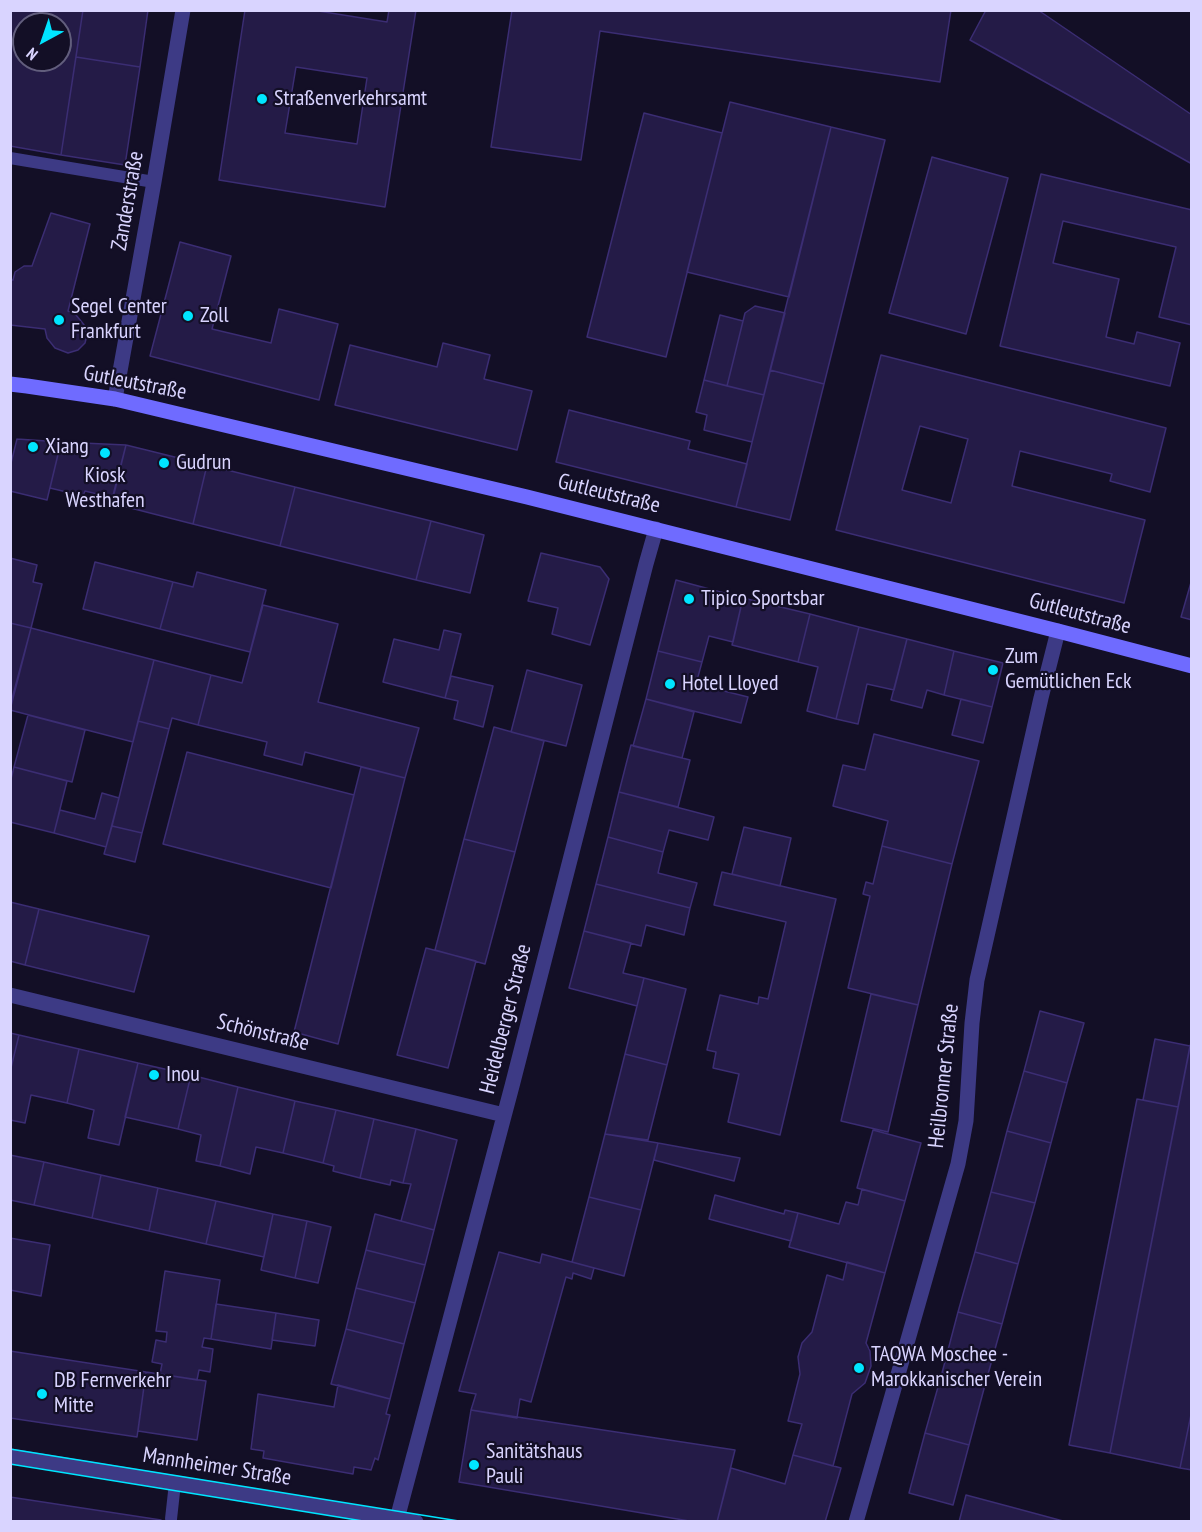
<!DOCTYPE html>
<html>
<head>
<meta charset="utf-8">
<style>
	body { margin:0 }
	#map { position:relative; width:1202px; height:1532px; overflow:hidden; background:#130f26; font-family:"PT Sans Narrow",sans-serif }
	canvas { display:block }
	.frame { position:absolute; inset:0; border:12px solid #d9d4ff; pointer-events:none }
	.north { position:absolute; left:12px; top:12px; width:60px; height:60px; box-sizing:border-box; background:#130f26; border:2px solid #625e7d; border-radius:50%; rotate:220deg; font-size:16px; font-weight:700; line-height:24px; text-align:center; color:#d9d4ff }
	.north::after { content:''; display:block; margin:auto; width:21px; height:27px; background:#00e5ff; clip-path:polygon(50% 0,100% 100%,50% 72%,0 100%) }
</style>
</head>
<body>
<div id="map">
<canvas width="1202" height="1532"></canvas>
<div class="frame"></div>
<div class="north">N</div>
</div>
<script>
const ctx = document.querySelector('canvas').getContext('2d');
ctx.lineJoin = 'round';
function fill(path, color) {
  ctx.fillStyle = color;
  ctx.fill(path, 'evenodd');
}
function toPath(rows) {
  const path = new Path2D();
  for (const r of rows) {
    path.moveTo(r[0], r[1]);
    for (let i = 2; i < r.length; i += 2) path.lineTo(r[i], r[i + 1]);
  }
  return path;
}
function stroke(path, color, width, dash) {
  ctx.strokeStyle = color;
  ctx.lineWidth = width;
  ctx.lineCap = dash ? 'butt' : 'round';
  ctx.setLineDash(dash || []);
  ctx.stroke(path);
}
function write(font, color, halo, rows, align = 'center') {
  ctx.font = font + ' "PT Sans Narrow",sans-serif';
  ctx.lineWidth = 4.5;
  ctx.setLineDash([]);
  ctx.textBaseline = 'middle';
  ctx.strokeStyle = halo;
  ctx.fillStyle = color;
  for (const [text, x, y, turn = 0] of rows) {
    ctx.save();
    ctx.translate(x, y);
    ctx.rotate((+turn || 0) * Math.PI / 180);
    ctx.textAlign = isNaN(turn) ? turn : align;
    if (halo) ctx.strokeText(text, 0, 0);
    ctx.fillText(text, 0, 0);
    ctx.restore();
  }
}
const building = toPath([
	[10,10,83,10,61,155,10,146,10,10],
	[24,24,60,24,60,60,24,60,24,24],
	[83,10,148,10,140,67,76,57,83,10],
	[245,10,312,10,387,22,389,10,416,10,385,207,219,180,245,10],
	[296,67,367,78,357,144,285,133,296,67],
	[512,10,951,10,940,82,600,31,581,160,491,147,512,10],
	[986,10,1038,10,1192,115,1192,164,970,40,986,10],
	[76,57,140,67,125,165,61,155,76,57],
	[730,102,831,127,789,297,687,272,730,102],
	[644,113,722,133,666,357,587,337,644,113],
	[831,127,885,140,824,384,770,370,831,127],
	[932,157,1008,178,966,334,889,313,932,157],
	[1041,174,1192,210,1192,325,1159,317,1176,247,1063,221,1053,263,1119,279,1106,337,1134,344,1137,332,1180,343,1170,386,1000,346,1041,174],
	[51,213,90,224,68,311,76,315,85,326,87,335,85,343,78,350,68,353,55,348,47,338,45,329,10,325,10,280,13,280,15,272,24,266,32,266,51,213],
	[180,242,231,256,212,329,271,343,279,309,338,324,319,400,150,356,180,242],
	[755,306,785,313,764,395,727,386,745,313,755,306],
	[720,315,743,321,727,386,704,380,720,315],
	[443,343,490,355,484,379,532,391,517,450,335,405,350,345,437,367,443,343],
	[881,355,1166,428,1150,492,1110,481,1112,474,1020,451,1012,486,1145,520,1124,603,836,530,881,355],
	[920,426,968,439,951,503,902,490,920,426],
	[770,370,824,384,790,520,736,507,770,370],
	[704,380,764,395,752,442,704,430,707,415,696,412,704,380],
	[569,410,690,441,688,449,747,464,736,507,556,462,569,410],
	[17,439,61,442,47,500,10,491,10,467,17,439],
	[61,442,126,445,113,498,85,491,83,496,50,488,61,442],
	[126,445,207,465,193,524,111,503,126,445],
	[207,465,295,487,280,546,193,524,207,465],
	[295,487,431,521,416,580,280,546,295,487],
	[431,521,484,535,470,593,416,580,431,521],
	[541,553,600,567,609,579,590,645,552,634,558,608,528,601,541,553],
	[10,558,37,565,33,582,42,584,31,628,10,623,10,558],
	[95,562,173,582,160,629,83,609,95,562],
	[197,572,266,590,250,652,160,629,173,582,193,587,197,572],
	[1192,579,1192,620,1181,617,1192,579],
	[676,580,743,598,733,642,709,636,702,662,658,651,676,580],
	[743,598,810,614,798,662,732,645,743,598],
	[263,605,338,624,318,702,419,728,405,778,305,752,302,765,264,755,267,742,198,725,211,675,242,683,263,605],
	[810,614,859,627,836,719,807,711,818,667,798,662,810,614],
	[10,623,31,628,10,706,10,623],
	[859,627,907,639,894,690,867,684,858,724,836,719,859,627],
	[31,628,154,660,133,742,10,710,31,628],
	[444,630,461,634,445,698,383,682,394,639,439,650,444,630],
	[907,639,954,651,944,695,927,690,922,708,891,700,907,639],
	[658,651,702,662,696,684,748,697,741,723,646,699,658,651],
	[954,651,1003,663,992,707,944,695,954,651],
	[154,660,211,675,198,725,172,718,169,729,138,721,154,660],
	[527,670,582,685,566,746,511,732,527,670],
	[451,676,493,686,483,727,454,719,458,701,445,698,451,676],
	[646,699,694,712,682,758,633,746,646,699],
	[961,699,992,707,983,743,952,735,961,699],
	[28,715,85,730,72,782,14,767,28,715],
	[138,721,169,729,142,833,112,826,138,721],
	[494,727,544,741,515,852,464,839,494,727],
	[874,734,979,761,952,864,882,846,888,821,833,806,843,765,865,770,874,734],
	[631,745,690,760,678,807,619,792,631,745],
	[187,752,354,795,331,888,163,844,187,752],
	[14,767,67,781,54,833,10,822,10,783,14,767],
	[361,767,405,778,338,1044,294,1032,361,767],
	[619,792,714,817,708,840,669,830,663,852,608,837,619,792],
	[102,793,119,798,106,847,54,833,60,810,95,819,102,793],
	[112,826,142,833,135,862,104,854,112,826],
	[744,827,791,838,780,886,732,874,744,827],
	[608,837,663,852,658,873,697,883,690,908,596,884,608,837],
	[464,839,515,852,485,964,435,950,464,839],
	[882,846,952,864,918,1005,848,988,870,896,863,894,866,882,873,884,882,846],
	[722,872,836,899,780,1135,728,1122,739,1074,713,1068,716,1052,707,1050,720,995,758,1004,759,997,768,999,786,922,714,905,722,872],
	[596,884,690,908,684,935,646,925,641,946,584,931,596,884],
	[10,902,39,909,25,965,10,961,10,902],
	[39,909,149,936,134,992,25,965,39,909],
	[584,931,631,943,623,973,644,978,637,1006,569,988,584,931],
	[426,948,476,961,448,1068,397,1055,426,948],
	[644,978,686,989,667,1065,625,1054,644,978],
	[871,994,918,1005,888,1132,841,1121,871,994],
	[1040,1011,1084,1023,1067,1083,1024,1071,1040,1011],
	[10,1033,19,1035,10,1072,10,1033],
	[19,1035,79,1049,67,1103,31,1095,25,1123,10,1120,10,1072,19,1035],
	[1155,1039,1190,1046,1178,1107,1143,1100,1155,1039],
	[1191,1042,1192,1410,1180,1468,1110,1453,1191,1042],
	[79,1049,138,1063,119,1145,88,1138,94,1110,67,1103,79,1049],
	[625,1054,667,1065,648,1140,605,1134,625,1054],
	[138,1063,191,1075,178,1129,125,1117,138,1063],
	[1024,1071,1067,1083,1051,1143,1007,1131,1024,1071],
	[191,1075,238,1087,220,1166,196,1161,201,1135,178,1129,191,1075],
	[238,1087,295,1101,283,1153,256,1147,250,1174,220,1166,238,1087],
	[1137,1099,1178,1107,1110,1453,1069,1445,1137,1099],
	[295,1101,336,1110,323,1163,283,1153,295,1101],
	[336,1110,374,1119,360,1178,333,1171,334,1166,323,1163,336,1110],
	[374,1119,416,1129,403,1183,391,1180,390,1185,360,1178,374,1119],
	[416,1129,457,1140,434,1230,401,1221,411,1184,403,1183,416,1129],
	[873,1130,921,1143,905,1201,857,1188,873,1130],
	[1007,1131,1051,1143,1035,1203,991,1192,1007,1131],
	[605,1134,658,1143,641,1210,589,1197,605,1134],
	[658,1143,740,1158,734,1181,654,1160,658,1143],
	[10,1155,44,1162,34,1205,10,1200,10,1155],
	[44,1162,101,1175,92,1218,34,1205,44,1162],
	[101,1175,158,1188,149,1231,92,1218,101,1175],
	[158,1188,216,1201,206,1244,149,1231,158,1188],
	[862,1189,905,1201,885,1273,789,1247,798,1213,839,1224,846,1202,858,1205,862,1189],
	[991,1192,1035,1203,1018,1264,975,1252,991,1192],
	[715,1195,784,1214,785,1210,798,1213,791,1241,709,1219,715,1195],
	[589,1197,641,1210,624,1276,572,1262,589,1197],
	[216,1201,273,1214,264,1257,206,1244,216,1201],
	[273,1214,307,1221,295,1278,261,1270,273,1214],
	[375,1214,434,1230,425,1265,366,1250,375,1214],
	[307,1221,331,1227,318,1283,295,1278,307,1221],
	[10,1238,50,1245,41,1296,10,1290,10,1238],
	[366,1250,425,1265,415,1303,356,1288,366,1250],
	[499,1252,540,1263,542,1254,594,1268,591,1279,573,1273,572,1279,566,1277,531,1402,520,1399,517,1418,471,1410,476,1394,459,1391,499,1252],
	[975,1252,1018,1264,1002,1324,958,1312,975,1252],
	[847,1262,885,1273,866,1343,870,1351,871,1366,865,1383,852,1394,833,1466,793,1455,802,1424,788,1421,800,1374,798,1357,802,1343,812,1332,827,1275,843,1280,847,1262],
	[165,1271,220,1280,211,1339,204,1338,202,1347,213,1349,210,1372,199,1370,197,1380,160,1374,162,1364,152,1362,156,1340,166,1342,167,1332,156,1331,165,1271],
	[356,1288,415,1303,404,1344,346,1329,356,1288],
	[216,1304,276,1313,271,1349,211,1339,216,1304],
	[958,1312,1002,1324,985,1385,942,1373,958,1312],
	[276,1313,319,1320,315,1346,272,1340,276,1313],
	[346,1329,404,1344,390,1399,331,1384,346,1329],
	[10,1351,146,1372,137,1437,10,1418,10,1351],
	[146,1372,206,1381,197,1440,138,1431,146,1372],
	[942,1373,985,1385,969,1445,925,1433,942,1373],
	[338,1385,390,1399,386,1414,390,1415,378,1460,375,1458,371,1470,354,1467,353,1474,263,1458,264,1451,251,1449,258,1394,334,1407,338,1385],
	[471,1410,735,1450,717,1522,695,1522,459,1482,471,1410],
	[1192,1410,1192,1470,1180,1468,1192,1410],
	[925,1433,969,1445,953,1505,909,1493,925,1433],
	[793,1455,841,1468,825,1522,717,1522,731,1468,785,1484,793,1455],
	[966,1495,1011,1507,1063,1521,959,1522,966,1495],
	[10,1497,161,1520,161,1522,10,1522,10,1497]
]);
fill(building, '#241b47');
stroke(building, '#3b2d73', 1.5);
stroke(toPath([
	[10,158,154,182],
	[171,1519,175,1483]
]), '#3d3a85', 12);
stroke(toPath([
	[115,399,154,182,183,10],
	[10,995,504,1115],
	[10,1456,416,1522],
	[397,1519,512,1086,646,564,656,529],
	[856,1522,958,1164,966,1121,972,1023,977,980,1041,698,1058,631]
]), '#3d3a85', 15);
stroke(toPath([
	[10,384,27,386,115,399,527,497,1058,631,1192,666]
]), '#6f6bff', 15);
stroke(toPath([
	[10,1449,465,1522],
	[10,1464,369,1522]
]), '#00e5ff', 1.5);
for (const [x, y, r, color] of [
	[262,99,6,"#00e5ff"],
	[188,316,6,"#00e5ff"],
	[59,320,6,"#00e5ff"],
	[33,447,6,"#00e5ff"],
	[105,453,6,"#00e5ff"],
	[164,463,6,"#00e5ff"],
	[689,599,6,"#00e5ff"],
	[993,670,6,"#00e5ff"],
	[670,684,6,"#00e5ff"],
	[154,1075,6,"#00e5ff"],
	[859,1368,6,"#00e5ff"],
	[42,1394,6,"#00e5ff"],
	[474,1465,6,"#00e5ff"]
]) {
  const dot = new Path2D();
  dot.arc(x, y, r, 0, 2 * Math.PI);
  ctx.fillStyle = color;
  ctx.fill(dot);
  stroke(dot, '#130f26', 2);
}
write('22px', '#d9d4ff', '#130f26', [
	["Straßenverkehrsamt",274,99],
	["Segel Center",71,307],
	["Frankfurt",71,332],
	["Zoll",200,316],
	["Xiang",45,447],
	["Gudrun",176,463],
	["Kiosk",105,476,"center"],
	["Westhafen",105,501,"center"],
	["Tipico Sportsbar",701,599],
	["Zum",1005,657],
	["Gemütlichen Eck",1005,682],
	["Hotel Lloyed",682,684],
	["Inou",166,1075],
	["TAQWA Moschee -",871,1355],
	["Marokkanischer Verein",871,1380],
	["DB Fernverkehr",54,1381],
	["Mitte",54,1406],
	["Sanitätshaus",486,1452],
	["Pauli",486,1477]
], 'left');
write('22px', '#d9d4ff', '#130f26', [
	["Zanderstraße",128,201,-80],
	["Gutleutstraße",135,383,11],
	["Gutleutstraße",609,494,14],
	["Gutleutstraße",1080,614,15],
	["Heidelberger Straße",506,1019,-76],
	["Schönstraße",263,1033,14],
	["Heilbronner Straße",944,1076,-84],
	["Mannheimer Straße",217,1467,9]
]);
</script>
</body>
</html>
